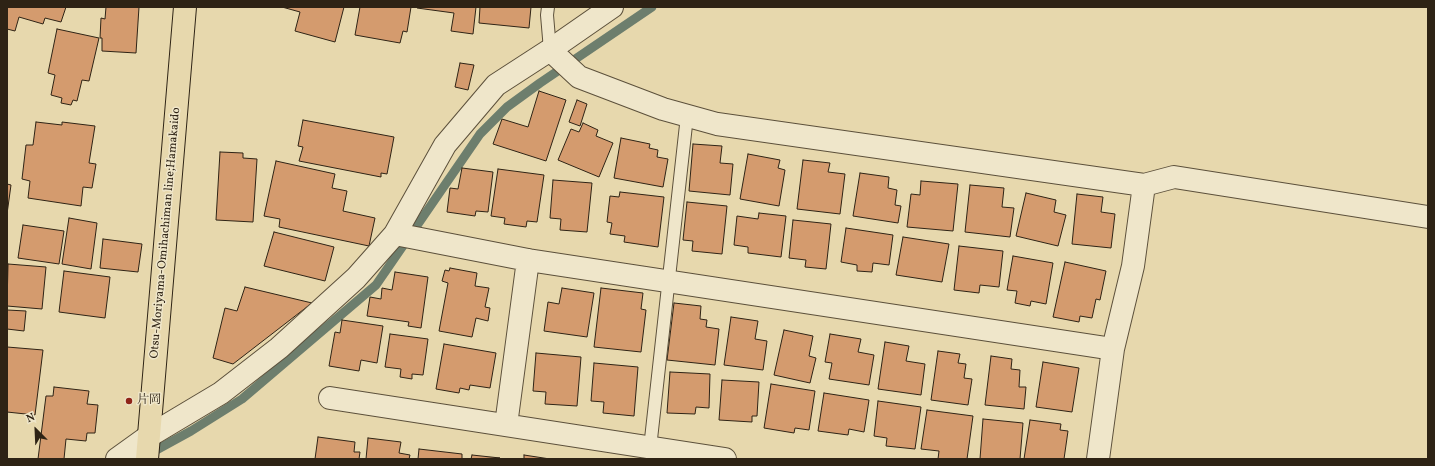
<!DOCTYPE html>
<html>
<head>
<meta charset="utf-8">
<style>
	body { margin:0 }
	#map { position:relative; width:1435px; height:466px; overflow:hidden; background:#e7d8ad; font-family:Vollkorn,serif }
	canvas { display:block }
	.frame { position:absolute; inset:0; border:8px solid #2e2315; pointer-events:none }
	.north { position:absolute; left:16px; top:410px; width:40px; height:40px; -webkit-text-stroke:3px #efe6ca; paint-order:stroke; rotate:336deg; font-size:11px; font-weight:700; line-height:16px; text-align:center; color:#2e2315 }
	.north::after { content:''; display:block; margin:auto; width:14px; height:18px; background:#2e2315; clip-path:polygon(50% 0,100% 100%,50% 72%,0 100%) }
</style>
</head>
<body>
<div id="map">
<canvas width="1435" height="466"></canvas>
<div class="frame"></div>
<div class="north">N</div>
</div>
<script>
const ctx = document.querySelector('canvas').getContext('2d');
ctx.lineJoin = 'round';
function toPath(rows) {
  const path = new Path2D();
  for (const r of rows) {
    path.moveTo(r[0], r[1]);
    for (let i = 2; i < r.length; i += 2) path.lineTo(r[i], r[i + 1]);
  }
  return path;
}
function stroke(path, color, width, dash) {
  ctx.strokeStyle = color;
  ctx.lineWidth = width;
  ctx.lineCap = dash ? 'butt' : 'round';
  ctx.setLineDash(dash || []);
  ctx.stroke(path);
}
function fill(path, color) {
  ctx.fillStyle = color;
  ctx.fill(path, 'evenodd');
}
function write(font, color, halo, rows, align = 'center') {
  ctx.font = font + ' Vollkorn,"Noto Serif JP",serif';
  ctx.lineWidth = 3;
  ctx.setLineDash([]);
  ctx.textBaseline = 'middle';
  ctx.strokeStyle = halo;
  ctx.fillStyle = color;
  for (const [text, x, y, turn = 0] of rows) {
    ctx.save();
    ctx.translate(x, y);
    ctx.rotate((+turn || 0) * Math.PI / 180);
    ctx.textAlign = isNaN(turn) ? turn : align;
    if (halo) ctx.strokeText(text, 0, 0);
    ctx.fillText(text, 0, 0);
    ctx.restore();
  }
}
stroke(toPath([
	[149,454,191,431,242,399,376,285,480,134,507,107,540,83,652,7]
]), '#6d7e6d', 9);
const building = toPath([
	[7,7,66,7,61,22,45,18,43,24,19,17,15,31,7,29,7,7],
	[106,7,139,7,136,53,102,51,102,38,100,38,101,18,105,19,106,7],
	[282,7,344,7,335,42,295,31,300,12,282,7],
	[360,7,411,7,407,32,403,31,400,43,355,35,360,7],
	[417,7,476,7,473,34,451,31,454,13,417,8,417,7],
	[480,7,531,7,529,28,479,23,480,7],
	[57,29,99,38,89,81,82,80,77,101,73,100,71,105,61,103,62,98,51,95,55,75,48,73,57,29],
	[460,63,474,65,468,90,455,87,460,63],
	[539,91,566,100,546,161,493,144,502,119,528,127,539,91],
	[577,100,587,104,580,126,569,122,577,100],
	[303,120,394,137,387,174,381,173,381,177,299,161,303,147,298,146,303,120],
	[36,122,62,125,62,122,95,126,89,163,96,164,92,188,83,187,81,206,28,198,30,181,22,179,26,145,33,145,36,122],
	[583,123,598,130,596,136,613,143,599,177,558,160,571,129,579,132,583,123],
	[621,138,650,144,649,148,658,150,657,157,668,159,663,187,614,178,621,138],
	[693,144,722,146,720,163,733,164,730,195,689,191,693,144],
	[220,152,243,153,243,158,257,159,253,222,216,220,220,152],
	[748,154,780,160,778,168,785,170,779,206,740,199,748,154],
	[803,160,830,163,828,172,845,174,840,214,797,209,803,160],
	[276,161,335,174,332,188,347,191,343,211,375,218,369,246,279,227,280,219,264,216,276,161],
	[462,168,493,172,488,212,476,211,475,216,447,212,450,188,458,189,462,168],
	[498,169,544,175,537,222,527,221,526,227,504,224,505,218,491,216,498,169],
	[860,173,889,177,888,188,897,190,895,205,901,206,898,223,853,216,860,173],
	[553,180,592,183,587,232,560,230,561,219,550,218,553,180],
	[921,181,958,184,953,231,907,227,911,194,920,195,921,181],
	[7,184,11,185,7,214,7,184],
	[970,185,1004,188,1002,207,1014,208,1010,237,965,232,970,185],
	[620,192,664,197,658,247,624,242,625,236,610,234,612,223,607,222,610,196,619,197,620,192],
	[1026,193,1056,200,1054,212,1066,215,1058,246,1016,236,1026,193],
	[1077,194,1103,197,1101,212,1115,214,1111,248,1072,244,1077,194],
	[687,202,727,206,722,254,692,251,693,241,683,240,687,202],
	[759,213,786,216,781,257,748,253,748,247,734,245,737,216,758,219,759,213],
	[69,218,97,223,91,269,62,264,69,218],
	[793,220,831,224,826,269,805,267,806,260,789,258,793,220],
	[23,225,64,231,59,264,18,258,23,225],
	[846,228,893,235,889,265,873,263,872,272,857,271,857,265,841,262,846,228],
	[274,232,334,247,325,281,264,266,274,232],
	[903,237,949,244,942,282,896,275,903,237],
	[103,239,142,244,138,272,100,268,103,239],
	[959,246,1003,251,999,287,980,285,979,293,954,290,959,246],
	[1013,256,1053,263,1046,304,1031,301,1030,306,1015,303,1017,291,1007,290,1013,256],
	[1065,262,1106,271,1100,300,1096,299,1092,318,1080,316,1079,322,1053,317,1065,262],
	[8,264,46,267,42,309,7,306,8,264],
	[450,268,477,273,475,286,489,288,485,307,490,308,488,321,476,318,472,337,439,331,448,283,442,281,445,270,449,271,450,268],
	[64,271,110,277,105,318,59,312,64,271],
	[395,272,428,277,421,328,408,326,409,322,367,316,370,297,381,299,382,288,392,290,395,272],
	[245,287,312,303,233,364,213,358,225,308,237,311,245,287],
	[562,288,594,293,587,337,544,331,548,302,559,304,562,288],
	[601,288,643,293,641,309,646,310,641,352,594,347,601,288],
	[674,303,701,306,700,319,707,320,706,327,719,329,715,365,667,360,674,303],
	[7,310,26,311,24,331,7,329,7,310],
	[731,317,758,321,755,339,767,341,763,370,724,365,731,317],
	[342,320,383,326,377,363,361,360,359,371,329,366,335,332,340,333,342,320],
	[784,330,813,336,809,356,816,358,810,383,774,375,784,330],
	[390,334,428,339,423,375,412,374,412,379,400,377,401,369,385,367,390,334],
	[830,334,861,339,858,352,874,355,869,385,829,379,832,363,825,362,830,334],
	[885,342,909,346,906,361,925,364,921,395,878,389,885,342],
	[444,344,496,353,490,388,470,385,469,390,460,388,459,393,436,389,444,344],
	[7,347,43,350,35,415,7,412,7,347],
	[938,351,960,354,958,363,966,364,964,378,972,379,968,405,931,400,938,351],
	[536,353,581,357,577,406,545,404,546,392,533,391,536,353],
	[991,356,1012,359,1011,369,1020,370,1019,387,1026,387,1024,409,985,405,991,356],
	[1043,362,1079,368,1072,412,1036,407,1043,362],
	[594,363,638,367,634,416,603,413,604,402,591,401,594,363],
	[670,372,710,374,709,408,696,407,695,414,667,413,670,372],
	[722,380,759,382,757,416,752,416,752,422,719,420,722,380],
	[771,384,815,391,809,430,795,428,794,433,764,428,771,384],
	[54,387,89,391,87,404,98,405,95,433,87,433,86,441,66,439,64,459,38,459,46,396,53,396,54,387],
	[824,393,869,400,864,432,849,429,848,435,818,431,824,393],
	[878,401,921,407,915,449,886,446,887,438,874,436,878,401],
	[927,410,973,416,967,459,938,459,939,451,921,449,927,410],
	[983,419,1023,423,1020,459,980,459,983,419],
	[1030,420,1061,424,1060,430,1068,431,1064,459,1024,459,1030,420],
	[318,437,355,442,354,452,360,452,359,459,315,459,318,437],
	[368,438,401,442,399,453,410,455,409,459,366,459,368,438],
	[419,449,462,454,462,459,418,459,419,449],
	[472,455,500,458,471,459,472,455],
	[524,455,550,459,524,459,524,455]
]);
fill(building, '#d49b6e');
stroke(building, '#2e2315', 1);
const service = toPath([
	[548,7,547,15,550,50],
	[650,448,687,116]
]);
const minor = toPath([
	[550,50,579,77,663,109,717,124,1144,185,1174,177,1428,217],
	[395,234,528,260,1113,349],
	[330,398,725,459],
	[506,425,528,260],
	[117,459,149,436,221,393,279,348,356,278,395,234,445,145,496,85,550,50,612,7],
	[1098,459,1113,349,1133,266,1144,185]
]);
const primary = toPath([
	[147,459,185,7]
]);
stroke(service, '#5c503b', 14);
stroke(minor, '#5c503b', 24);
stroke(primary, '#2e2315', 24);
stroke(service, '#efe6ca', 12);
stroke(minor, '#efe6ca', 22);
stroke(primary, '#e7d8ad', 22);
for (const [x, y, r, color] of [
	[129,401,4,"#8f2418"]
]) {
  const dot = new Path2D();
  dot.arc(x, y, r, 0, 2 * Math.PI);
  ctx.fillStyle = color;
  ctx.fill(dot);
  stroke(dot, '#efe6ca', 1.5);
}
write('12px', '#2e2315', '#efe6ca', [
	["Otsu-Moriyama-Omihachiman line;Hamakaido",166,233,-85]
]);
write('12px', '#2e2315', '#efe6ca', [
	["片岡",137,401]
], 'left');
</script>
</body>
</html>
